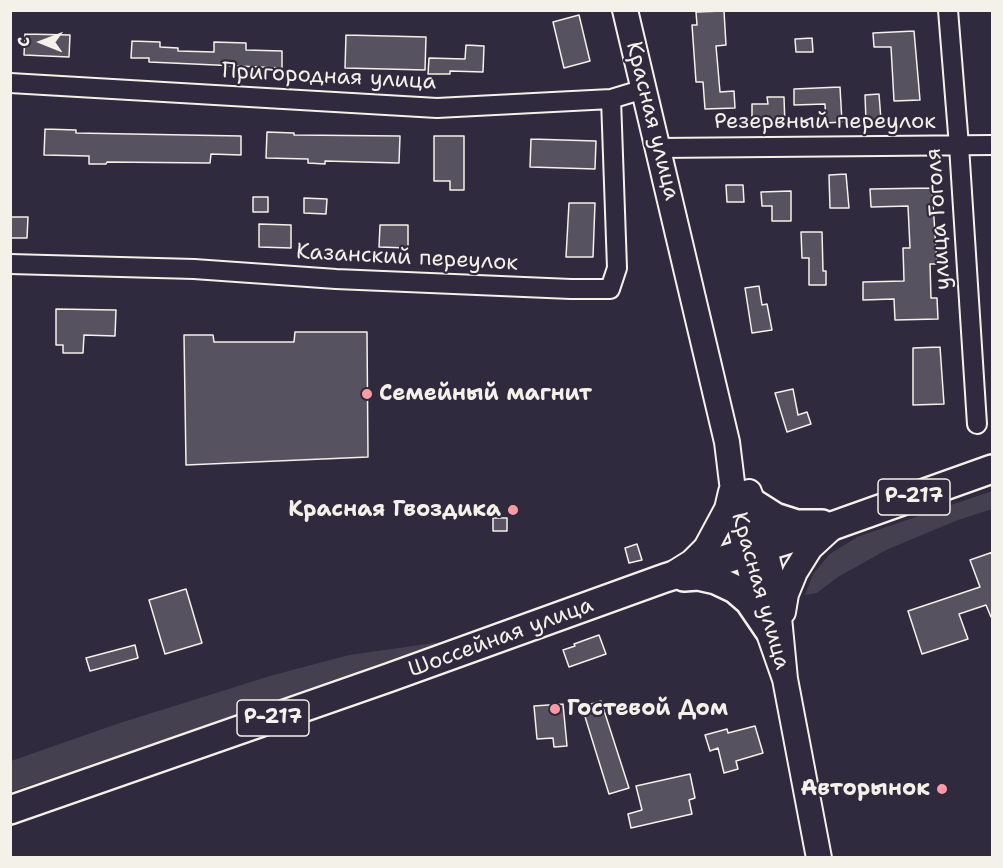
<!DOCTYPE html>
<html>
<head>
<meta charset="utf-8">
<style>
	body { margin:0 }
	#map { position:relative; width:1003px; height:868px; overflow:hidden; background:#2f2a3d; font-family:"Shantell Sans",sans-serif }
	canvas { display:block }
	.frame { position:absolute; inset:0; border:12px solid #f4f1e8; pointer-events:none }
	.north { position:absolute; left:12px; top:12px; width:60px; height:60px; -webkit-text-stroke:4px #2f2a3d; paint-order:stroke; rotate:271deg; font-size:16px; font-weight:700; line-height:24px; text-align:center; color:#f4f1e8 }
	.north::after { content:''; display:block; margin:auto; width:21px; height:27px; background:#f4f1e8; clip-path:polygon(50% 0,100% 100%,50% 72%,0 100%) }
</style>
</head>
<body>
<div id="map">
<canvas width="1003" height="868"></canvas>
<div class="frame"></div>
<div class="north">С</div>
</div>
<script>
const ctx = document.querySelector('canvas').getContext('2d');
ctx.lineJoin = 'round';
function fill(path, color) {
  ctx.fillStyle = color;
  ctx.fill(path, 'evenodd');
}
function toPath(rows) {
  const path = new Path2D();
  for (const r of rows) {
    path.moveTo(r[0], r[1]);
    for (let i = 2; i < r.length; i += 2) path.lineTo(r[i], r[i + 1]);
  }
  return path;
}
function stroke(path, color, width, dash) {
  ctx.strokeStyle = color;
  ctx.lineWidth = width;
  ctx.lineCap = dash ? 'butt' : 'round';
  ctx.setLineDash(dash || []);
  ctx.stroke(path);
}
function write(font, color, halo, rows, align = 'center') {
  ctx.font = font + ' "Shantell Sans",sans-serif';
  ctx.lineWidth = 4.5;
  ctx.setLineDash([]);
  ctx.textBaseline = 'middle';
  ctx.strokeStyle = halo;
  ctx.fillStyle = color;
  for (const [text, x, y, turn = 0] of rows) {
    ctx.save();
    ctx.translate(x, y);
    ctx.rotate((+turn || 0) * Math.PI / 180);
    ctx.textAlign = isNaN(turn) ? turn : align;
    if (halo) ctx.strokeText(text, 0, 0);
    ctx.fillText(text, 0, 0);
    ctx.restore();
  }
}
fill(toPath([
	[992,491,992,509,958,520,886,550,838,577,817,593,805,595,813,574,830,554,857,537],
	[441,642,166,739,11,792,11,761,120,723,270,676,349,655]
]), '#454050');
const building = toPath([
	[724,11,726,45,716,46,720,92,734,91,735,108,705,109,703,82,696,82,692,25,697,25,696,12,724,11],
	[579,15,590,61,564,68,553,22,579,15],
	[914,31,920,100,894,101,891,47,874,47,873,33,914,31],
	[25,34,70,35,69,57,24,55,25,34],
	[346,35,426,37,425,70,345,68,346,35],
	[812,38,813,52,796,52,795,39,812,38],
	[132,41,160,42,160,47,178,48,178,51,214,52,214,42,246,43,246,50,282,51,282,68,149,62,149,58,131,58,132,41],
	[466,45,484,46,483,72,450,71,450,74,428,74,429,58,465,59,466,45],
	[840,87,842,122,826,123,825,104,794,105,794,89,840,87],
	[879,94,881,120,866,121,865,95,879,94],
	[767,97,784,97,785,126,752,125,752,104,768,104,767,97],
	[45,129,76,130,76,133,241,136,241,155,211,154,210,163,107,162,106,164,89,164,89,156,44,155,45,129],
	[267,132,294,133,294,135,400,136,399,163,325,161,325,164,308,163,308,159,266,158,267,132],
	[434,136,464,136,464,190,450,190,450,181,434,181,434,136],
	[531,139,596,141,595,169,530,167,531,139],
	[846,174,849,208,830,208,829,175,846,174],
	[726,185,743,185,744,202,727,202,726,185],
	[932,188,937,264,930,264,931,298,937,298,938,319,895,320,894,299,863,300,863,282,904,281,903,248,910,248,908,206,871,207,870,189,932,188],
	[791,191,791,221,772,221,772,206,762,206,761,192,791,191],
	[253,197,268,197,268,212,253,212,253,197],
	[304,198,327,199,326,214,304,213,304,198],
	[569,203,595,203,593,257,566,257,569,203],
	[10,217,28,217,27,238,10,238,10,217],
	[259,224,291,225,291,248,259,247,259,224],
	[380,225,408,225,408,248,379,247,380,225],
	[801,232,822,232,823,271,826,271,826,285,809,285,809,258,802,258,801,232],
	[759,286,762,305,767,304,772,330,752,333,745,288,759,286],
	[56,309,116,310,115,336,84,335,83,353,63,353,63,345,56,345,56,309],
	[295,332,367,332,368,457,186,465,184,335,213,335,214,342,294,342,295,332],
	[940,347,944,404,913,405,913,348,940,347],
	[793,389,798,415,807,412,811,424,787,432,775,393,793,389],
	[493,518,507,518,507,531,493,531,493,518],
	[637,544,642,560,629,563,625,548,637,544],
	[993,552,993,617,991,617,986,605,959,614,968,639,922,654,908,611,980,587,970,560,993,552],
	[186,589,202,643,165,654,149,600,186,589],
	[599,635,606,654,569,667,563,650,575,646,574,644,599,635],
	[135,645,138,658,90,671,86,658,135,645],
	[601,701,629,788,609,794,582,707,601,701],
	[563,704,567,746,554,747,553,738,537,739,534,706,563,704],
	[755,726,763,753,736,761,738,769,724,773,718,748,710,751,705,735,727,729,728,733,755,726],
	[690,774,695,798,689,800,692,814,631,828,628,814,642,810,636,786,690,774]
]);
fill(building, '#56525f');
stroke(building, '#f4f1e8', 1.5);
const minor = toPath([
	[948,10,959,146,977,424],
	[10,83,437,108,611,99,644,89],
	[659,148,992,145],
	[10,264,194,269,336,279,571,289,610,289,617,268,611,99]
]);
const major = toPath([
	[625,10,727,442,735,507,758,602,785,679],
	[749,492,753,503,777,597,785,679,819,858],
	[676,572,692,562,706,548,727,509,731,492],
	[783,612,786,594,795,572,810,548,835,525]
]);
const highway = toPath([
	[753,503,775,517,797,524,822,524],
	[684,577,698,576,716,580,735,589,749,601,768,629],
	[10,810,388,678,665,578,835,525,992,469]
]);
stroke(minor, '#f4f1e8', 22);
stroke(major, '#f4f1e8', 28);
stroke(highway, '#f4f1e8', 32);
stroke(minor, '#2f2a3d', 18);
stroke(major, '#2f2a3d', 24);
stroke(highway, '#2f2a3d', 27);
for (const [x, y, r, color] of [
	[367,394,6,"#ff9aa2"],
	[513,510,6,"#ff9aa2"],
	[555,709,6,"#ff9aa2"],
	[942,789,6,"#ff9aa2"]
]) {
  const dot = new Path2D();
  dot.arc(x, y, r, 0, 2 * Math.PI);
  ctx.fillStyle = color;
  ctx.fill(dot);
  stroke(dot, '#2f2a3d', 2);
}
for (const [x, y, w] of [
	[914,497,72],
	[273,718,72]
]) {
  const box = new Path2D();
  box.roundRect(x - w / 2, y - 18, w, 36, 4.5);
  ctx.fillStyle = '#2f2a3d';
  ctx.fill(box);
  stroke(box, '#f4f1e8', 1.5);
}
write('bold 21px', '#f4f1e8', null, [
	["Р-217",914,497],
	["Р-217",273,718]
]);
write('22px', '#f4f1e8', '#2f2a3d', [
	["Пригородная улица",329,77,3],
	["Красная улица",652,121,76],
	["Резервный переулок",825,122],
	["улица Гоголя",939,219,-94],
	["Казанский переулок",407,258,3],
	["Красная улица",760,591,74],
	["Шоссейная улица",501,638,-20]
]);
write('bold 22px', '#f4f1e8', '#2f2a3d', [
	["Семейный магнит",379,394],
	["Красная Гвоздика",501,510,"right"],
	["Гостевой Дом",567,709],
	["Авторынок",930,789,"right"]
], 'left');
</script>
</body>
</html>
